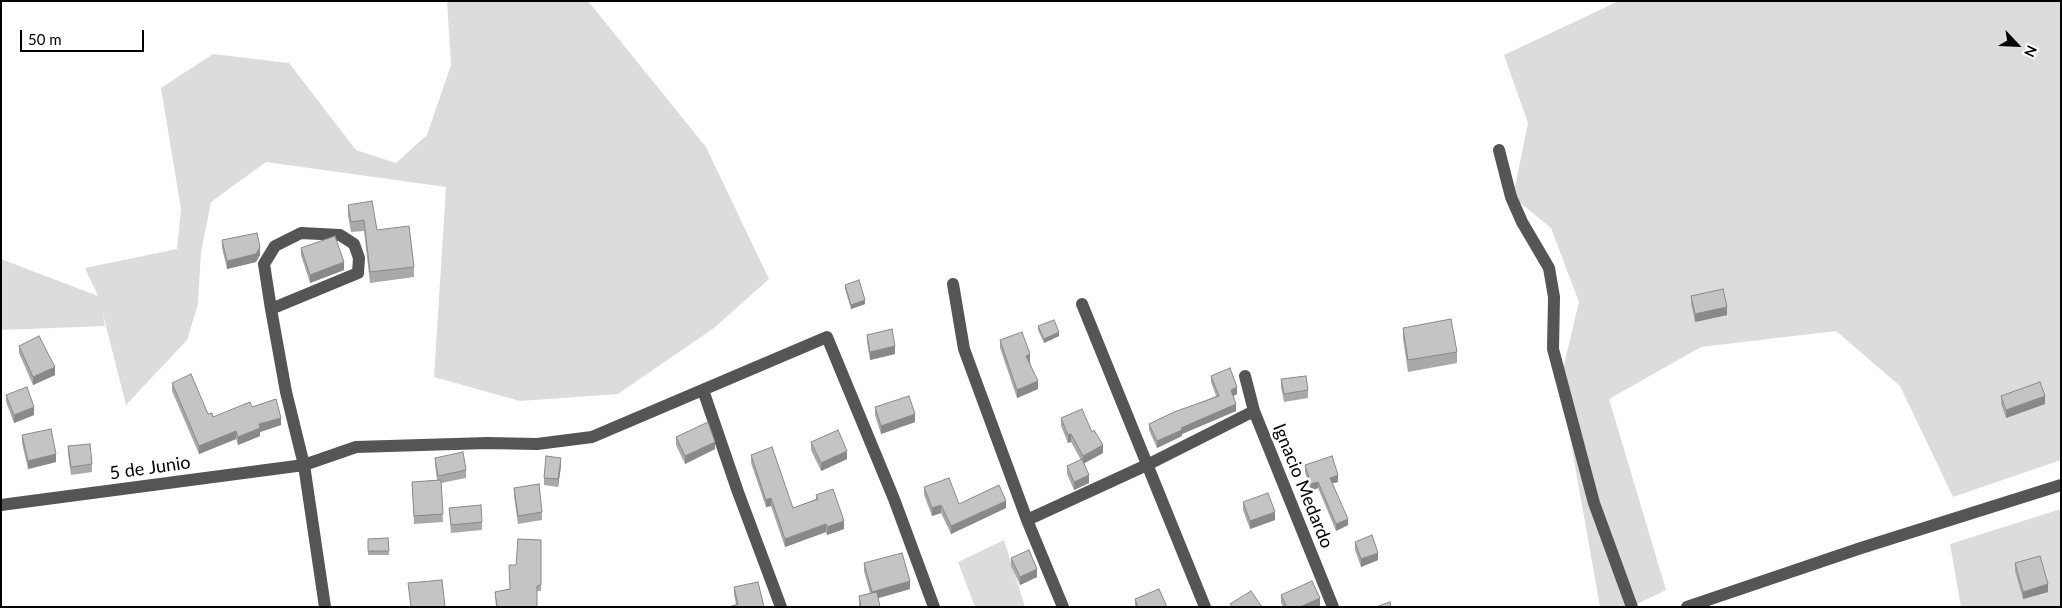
<!DOCTYPE html>
<html>
<head>
<meta charset="utf-8">
<style>
	body { margin:0 }
	#map { position:relative; width:2062px; height:608px; overflow:hidden; background:#fff; font-family:Lato,sans-serif }
	canvas { display:block }
	.frame { position:absolute; inset:0; border:2px solid #000; pointer-events:none }
	.north { position:absolute; left:1992px; top:20px; width:50px; height:50px; -webkit-text-stroke:4px #fff; paint-order:stroke; rotate:115deg; font-size:14px; font-weight:700; line-height:20px; text-align:center; color:#000 }
	.north::after { content:''; display:block; margin:auto; width:18px; height:22px; background:#000; clip-path:polygon(50% 0,100% 100%,50% 72%,0 100%) }
	.scale { position:absolute; left:20px; top:30px; width:124px; height:22px; box-sizing:border-box; border:2px solid #000; border-top:0; padding-left:6px; font-size:15px; line-height:18px; white-space:nowrap; color:#000; -webkit-text-stroke:4px #fff; paint-order:stroke }
</style>
</head>
<body>
<div id="map">
<canvas width="2062" height="608"></canvas>
<div class="frame"></div>
<div class="north">N</div>
<div class="scale">50 m</div>
</div>
<script>
const ctx = document.querySelector('canvas').getContext('2d');
ctx.lineJoin = 'round';
function fill(path, color) {
  ctx.fillStyle = color;
  ctx.fill(path, 'evenodd');
}
function toPath(rows) {
  const path = new Path2D();
  for (const r of rows) {
    path.moveTo(r[0], r[1]);
    for (let i = 2; i < r.length; i += 2) path.lineTo(r[i], r[i + 1]);
  }
  return path;
}
function stroke(path, color, width, dash) {
  ctx.strokeStyle = color;
  ctx.lineWidth = width;
  ctx.lineCap = dash ? 'butt' : 'round';
  ctx.setLineDash(dash || []);
  ctx.stroke(path);
}
function write(font, color, halo, rows, align = 'center') {
  ctx.font = font + ' Lato,sans-serif';
  ctx.lineWidth = 5;
  ctx.setLineDash([]);
  ctx.textBaseline = 'middle';
  ctx.strokeStyle = halo;
  ctx.fillStyle = color;
  for (const [text, x, y, turn = 0] of rows) {
    ctx.save();
    ctx.translate(x, y);
    ctx.rotate((+turn || 0) * Math.PI / 180);
    ctx.textAlign = isNaN(turn) ? turn : align;
    if (halo) ctx.strokeText(text, 0, 0);
    ctx.fillText(text, 0, 0);
    ctx.restore();
  }
}
fill(toPath([
	[447,1,588,1,706,147,769,279,714,328,618,394,520,401,434,377,446,187,266,162,211,202,201,252,198,304,187,340,126,405,102,310,105,326,1,330,1,259,98,296,85,268,177,249,181,209,161,88,213,54,289,63,356,150,396,163,427,135,451,65],
	[1619,1,2061,1,2061,460,1953,497,1900,386,1836,331,1701,347,1609,399,1666,590,1631,607,1600,607,1560,381,1579,302,1551,228,1513,197,1528,123,1504,55],
	[2061,509,2061,607,1961,607,1950,544],
	[1004,540,1025,607,975,607,958,562]
]), '#dcdcdc');
stroke(toPath([
	[1499,150,1511,197,1522,222,1549,268,1554,297,1553,349,1594,503,1632,607],
	[953,284,964,349,1027,520,1063,607],
	[1082,304,1205,607],
	[1245,376,1254,411,1333,607],
	[703,390,738,492,781,607],
	[1,505,304,465,286,392,271,309,264,264,275,246,301,233,340,235,354,244,359,258,358,273,271,309],
	[1027,520,1149,464,1254,411],
	[325,607,304,465,356,447,487,443,537,444,592,437,827,337,894,499,934,607],
	[1687,607,1861,548,2061,485]
]), '#555', 12);
fill(toPath([
	[348,205,377,230,414,267,414,277,370,283,364,231,351,232,348,216],
	[222,240,260,255,256,262,227,269,222,248],
	[301,248,344,270,310,283,301,255],
	[845,285,865,304,851,309,845,289],
	[1691,296,1727,315,1695,322,1691,303],
	[1038,326,1059,336,1044,343,1038,330],
	[1403,328,1457,352,1457,363,1408,372,1403,339],
	[867,335,895,354,870,360,867,342],
	[1000,340,1030,362,1038,389,1017,398,1000,348],
	[19,346,55,375,33,385,19,353],
	[1211,376,1237,394,1233,396,1236,411,1182,434,1182,436,1157,448,1149,430,1149,424,1216,396,1211,382],
	[1281,379,1308,390,1308,398,1284,402,1281,387],
	[172,383,208,414,213,417,252,407,281,425,260,432,260,436,238,445,236,439,199,454,172,391],
	[6,395,34,415,14,423,6,402],
	[2001,396,2045,404,2006,418,2001,404],
	[875,407,915,422,881,434,875,415],
	[1061,418,1092,432,1103,453,1084,463,1089,483,1074,490,1067,474,1067,466,1081,460,1071,442,1068,443,1061,426],
	[22,435,56,462,28,469,22,443],
	[676,437,715,449,685,464,676,445],
	[811,442,847,459,821,471,811,450],
	[68,446,92,464,92,472,71,475,68,454],
	[751,455,793,508,816,499,816,495,844,529,827,535,826,532,785,547,771,506,766,507,751,463],
	[435,458,466,470,466,478,441,483,443,522,414,524,412,482,437,480,435,465],
	[1305,465,1338,482,1332,483,1348,525,1336,531,1318,488,1311,491,1305,472],
	[561,466,558,487,544,485,544,478],
	[924,487,959,504,1006,508,951,534,941,513,932,516,924,495],
	[514,488,542,512,542,520,518,524,514,496],
	[1243,502,1275,520,1250,529,1243,510],
	[449,508,482,522,482,530,451,533],
	[388,538,389,555,368,555,368,539],
	[541,540,541,591,537,591,537,607,496,607,495,592,510,589,516,565],
	[1355,542,1378,560,1361,567,1355,550],
	[1011,558,1037,577,1020,585,1011,566],
	[864,563,910,589,878,598,880,607,859,607,859,596,870,593,864,571],
	[2015,563,2048,592,2023,599,2015,571],
	[734,587,764,607,736,604,734,595],
	[1281,595,1320,606,1317,607,1283,607,1281,603],
	[1135,599,1167,607,1135,607]
]), '#a9a9a9');
fill(toPath([
	[260,247,260,255,256,262,227,269,227,261],
	[344,262,344,270,310,283,310,275],
	[865,300,865,304,851,309,851,305],
	[1727,307,1727,315,1695,322,1695,314],
	[1059,332,1059,336,1044,343,1044,339],
	[895,346,895,354,870,360,870,352],
	[1030,354,1030,362,1026,363,1026,356],
	[55,367,55,375,33,385,33,377],
	[1038,381,1038,389,1017,398,1017,390],
	[1237,387,1237,394,1231,397,1231,390],
	[2045,396,2045,404,2006,418,2006,410],
	[1236,404,1236,411,1182,434,1182,436,1157,448,1157,441,1181,428],
	[34,407,34,415,14,423,14,415],
	[915,414,915,422,881,434,881,426],
	[281,418,281,425,260,432,260,436,238,445,238,437,259,424],
	[236,431,236,439,199,454,199,446],
	[1071,434,1071,442,1068,443,1068,435],
	[715,442,715,449,685,464,685,456],
	[1103,445,1103,453,1083,464,1083,456],
	[847,451,847,459,821,471,821,463],
	[56,454,56,462,28,469,28,461],
	[561,458,561,466,558,487,558,479],
	[1089,475,1089,483,1074,490,1074,482],
	[1338,475,1338,482,1330,484,1330,478],
	[1318,482,1318,488,1311,491,1311,484],
	[771,498,771,506,766,507,766,500],
	[1006,501,1006,508,951,534,951,526],
	[941,505,941,513,932,516,932,508],
	[1275,512,1275,520,1250,529,1250,521],
	[1348,519,1348,525,1336,531,1336,524],
	[844,521,844,529,827,535,827,527],
	[826,524,826,532,785,547,785,539],
	[1378,553,1378,560,1361,567,1361,559],
	[1037,569,1037,577,1020,585,1020,577],
	[910,581,910,589,872,600,872,592],
	[2048,584,2048,592,2023,599,2023,592],
	[1320,598,1320,606,1317,607,1300,607]
]), '#898989');
const building = toPath([
	[372,201,377,230,409,226,414,267,370,272,364,220,351,222,348,205,372,201],
	[257,233,260,247,256,254,227,261,222,240,257,233],
	[335,236,344,262,310,275,301,248,335,236],
	[859,280,865,300,851,305,845,285,859,280],
	[1723,289,1727,307,1695,314,1691,296,1723,289],
	[1451,319,1457,352,1408,360,1403,328,1451,319],
	[1054,320,1059,332,1044,339,1038,326,1054,320],
	[892,329,895,346,870,352,867,335,892,329],
	[1022,332,1030,354,1026,356,1038,381,1017,390,1000,340,1022,332],
	[39,336,55,367,33,377,19,346,39,336],
	[1230,368,1237,387,1231,390,1236,404,1181,428,1182,430,1157,441,1149,424,1174,412,1219,396,1211,376,1230,368],
	[191,374,208,414,212,413,213,417,250,402,252,407,276,399,281,418,259,424,260,428,238,437,236,431,199,446,172,383,191,374],
	[1306,376,1308,390,1284,394,1281,379,1306,376],
	[2040,382,2045,396,2006,410,2001,396,2040,382],
	[27,387,34,407,14,415,6,395,27,387],
	[909,396,915,414,881,426,875,407,909,396],
	[1082,409,1092,432,1094,430,1103,445,1083,456,1071,434,1068,435,1061,418,1082,409],
	[708,422,715,442,685,456,676,437,708,422],
	[51,429,56,454,28,461,22,435,51,429],
	[838,430,847,451,821,463,811,442,838,430],
	[90,444,92,464,71,467,68,446,90,444],
	[772,447,793,508,818,499,816,495,833,489,844,521,827,527,826,524,785,539,771,498,766,500,751,455,772,447],
	[463,452,466,470,438,476,435,458,463,452],
	[546,456,561,458,558,479,544,478,546,456],
	[1332,456,1338,475,1330,478,1348,519,1336,524,1318,482,1311,484,1305,465,1332,456],
	[1082,459,1089,475,1074,482,1067,466,1082,459],
	[949,478,959,504,999,485,1006,501,951,526,941,505,932,508,924,487,949,478],
	[441,480,443,514,414,516,412,482,441,480],
	[539,484,542,512,518,516,514,488,539,484],
	[1268,493,1275,512,1250,521,1243,502,1268,493],
	[481,505,482,522,451,525,449,508,481,505],
	[1372,535,1378,553,1361,559,1355,542,1372,535],
	[388,538,389,551,368,551,368,539,388,538],
	[518,539,541,540,541,585,537,586,537,607,497,607,495,592,510,589,509,565,516,565,518,539],
	[1029,550,1037,569,1020,577,1011,558,1029,550],
	[902,553,910,581,872,592,864,563,902,553],
	[2040,556,2048,584,2023,592,2015,563,2040,556],
	[442,580,445,607,411,607,408,583,442,580],
	[1312,581,1320,598,1300,607,1287,607,1281,595,1312,581],
	[758,582,764,607,729,607,738,604,734,587,758,582],
	[1159,589,1167,607,1138,607,1135,599,1159,589],
	[1251,591,1262,607,1232,607,1230,604,1251,591],
	[877,592,880,607,861,607,859,596,877,592],
	[1390,602,1391,607,1376,607,1390,602]
]);
fill(building, '#c4c4c4');
stroke(building, '#898989', 1);
write('18px', '#000', '#fff', [
	["5 de Junio",150,468,-8],
	["Ignacio Medardo",1303,486,68]
]);
</script>
</body>
</html>
